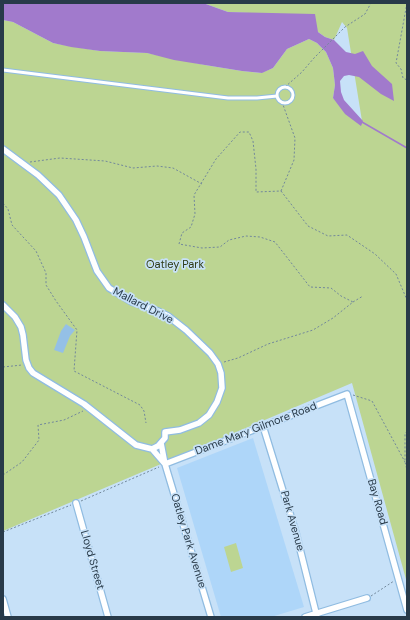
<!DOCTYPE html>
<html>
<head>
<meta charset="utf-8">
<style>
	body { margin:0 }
	#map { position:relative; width:410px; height:620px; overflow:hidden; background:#c7e1f8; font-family:"DM Sans",sans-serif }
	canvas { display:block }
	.frame { position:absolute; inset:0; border:4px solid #283a49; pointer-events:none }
</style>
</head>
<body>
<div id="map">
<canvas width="410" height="620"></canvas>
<div class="frame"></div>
</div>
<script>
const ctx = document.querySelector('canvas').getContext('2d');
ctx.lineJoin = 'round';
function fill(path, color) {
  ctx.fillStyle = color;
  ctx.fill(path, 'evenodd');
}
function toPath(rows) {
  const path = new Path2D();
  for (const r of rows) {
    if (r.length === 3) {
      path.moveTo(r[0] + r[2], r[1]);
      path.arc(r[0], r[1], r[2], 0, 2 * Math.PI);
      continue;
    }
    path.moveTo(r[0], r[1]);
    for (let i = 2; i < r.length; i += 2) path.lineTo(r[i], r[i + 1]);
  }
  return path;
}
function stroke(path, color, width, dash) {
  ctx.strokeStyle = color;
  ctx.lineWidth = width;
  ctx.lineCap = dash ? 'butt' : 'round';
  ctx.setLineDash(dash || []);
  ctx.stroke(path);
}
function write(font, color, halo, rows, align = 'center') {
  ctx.font = font + ' "DM Sans",sans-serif';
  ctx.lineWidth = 3.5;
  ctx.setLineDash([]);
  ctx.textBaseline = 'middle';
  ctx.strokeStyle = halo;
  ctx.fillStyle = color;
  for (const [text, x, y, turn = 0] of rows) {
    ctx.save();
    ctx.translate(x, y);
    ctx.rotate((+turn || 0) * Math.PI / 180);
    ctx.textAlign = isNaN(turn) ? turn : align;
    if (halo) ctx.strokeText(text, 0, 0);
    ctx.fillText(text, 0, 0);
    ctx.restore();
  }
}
fill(toPath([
	[253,438,304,607,271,617,221,617,177,468]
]), '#aed6f9');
fill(toPath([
	[203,3,407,3,407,583,352,383,3,531,3,20,13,22,53,43,69,46,100,51,147,53,205,65,242,71,261,73,273,68,287,49,309,39,317,43,326,52,333,68,335,85,333,98,362,121,347,28,342,22,334,40,325,37,318,32,269,14,228,12],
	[236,543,243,568,231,572,224,547]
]), '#bcd592');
fill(toPath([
	[3,3,203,3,228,12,315,14,318,32,325,37,334,40,346,52,355,54,363,51,372,66,392,84,394,101,381,94,359,77,349,75,344,76,340,81,341,92,344,100,363,121,361,126,345,114,333,98,335,85,333,68,326,52,317,43,309,39,287,49,273,68,262,73,242,71,174,60,147,53,100,51,71,47,53,43,13,22,3,20]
]), '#a17acc');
stroke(toPath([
	[362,122,407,148]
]), '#a17acc', 1.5);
fill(toPath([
	[66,324,75,330,70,336,63,353,54,350,61,331]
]), '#94c0e6');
const lane = toPath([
	[3,70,228,98,257,98,277,96],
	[285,95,8]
]);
const street = toPath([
	[3,149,38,175,59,195,76,220,84,237,97,271,109,288,132,302,158,311,168,316,186,330,210,353,218,364,221,373,222,388,217,402,209,415,199,423,180,430,165,432,165,438,158,446,152,449,136,445,84,404,33,373,29,368,26,360,23,335,21,327,15,317,3,305],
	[263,426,296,533,317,617],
	[161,443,165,464,211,617],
	[152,449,165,464],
	[165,464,347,394,407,610],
	[76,503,108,617],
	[3,599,8,617],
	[305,617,367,598]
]);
stroke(lane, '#90bce1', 5);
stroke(street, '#90bce1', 8);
stroke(toPath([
	[407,3,396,63,401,69,403,78,407,80],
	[285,87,302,72,314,58,345,27,365,14,371,3],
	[30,162,60,158,105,161,133,168,157,166,173,168,202,184],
	[281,191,308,226,328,236,347,235,375,254,396,274,407,300],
	[281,191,294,160,295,138,282,102],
	[3,203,8,209,12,225,36,251,46,273,46,285,56,301,77,330,74,371,140,405,144,411,146,423],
	[353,302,363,296],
	[224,362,238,358,268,344,313,330,333,318,353,302,341,296,331,288,310,287,275,242,260,237,246,236,229,240,220,247,202,248,179,244,182,233,191,227,195,214,194,195,216,159,240,132,249,132,253,141,256,169,256,192,281,191],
	[3,367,22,365],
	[353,395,372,401,405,462],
	[407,431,405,434,405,462,407,470],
	[3,475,22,462,39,440,38,425,64,420,83,411],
	[81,501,159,467],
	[3,532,71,505],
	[371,596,394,581]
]), '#72889b', 1, [2, 2]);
stroke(lane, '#fff', 3);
stroke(street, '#fff', 5.5);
write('11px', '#2e3a14', '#c7e1f8', [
	["Oatley Park",175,265]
]);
write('11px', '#283a49', '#c7e1f8', [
	["Mallard Drive",143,306,27],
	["Dame Mary Gilmore Road",256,429,-21],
	["Bay Road",377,502,74],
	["Park Avenue",292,521,74],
	["Oatley Park Avenue",188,541,73],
	["Lloyd Street",92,560,74]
]);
</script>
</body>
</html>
